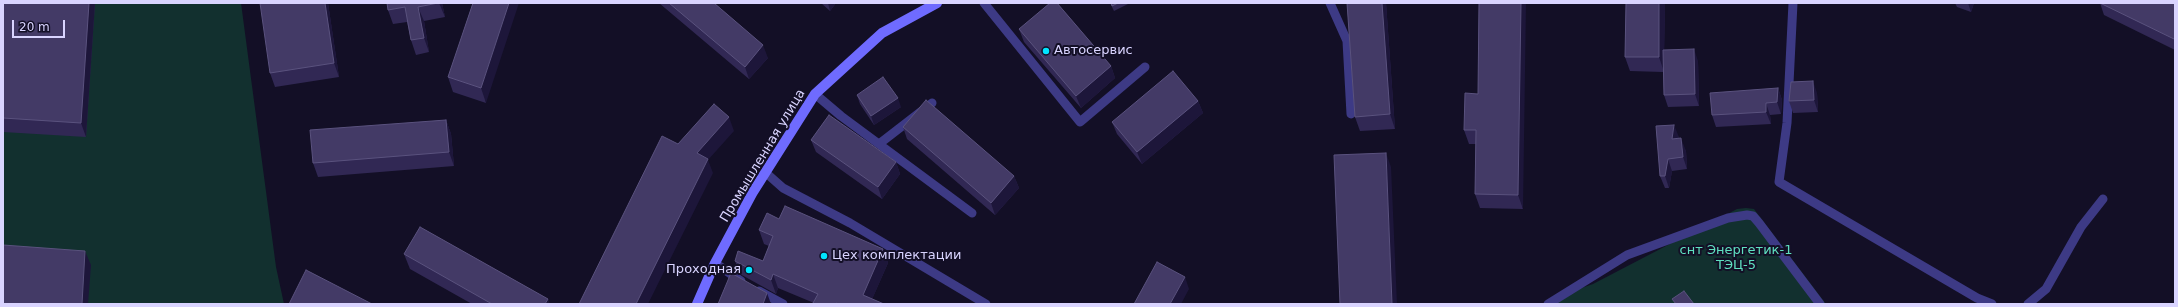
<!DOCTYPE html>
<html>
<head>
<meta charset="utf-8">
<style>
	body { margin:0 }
	#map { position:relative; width:2178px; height:307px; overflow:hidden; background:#130f26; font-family:"DejaVu Sans",sans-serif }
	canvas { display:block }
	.frame { position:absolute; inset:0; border:4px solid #d9d4ff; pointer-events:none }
	.scale { position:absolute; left:12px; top:20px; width:53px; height:18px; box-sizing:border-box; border:2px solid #d9d4ff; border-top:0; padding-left:5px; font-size:12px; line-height:14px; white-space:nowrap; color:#d9d4ff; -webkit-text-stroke:3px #130f26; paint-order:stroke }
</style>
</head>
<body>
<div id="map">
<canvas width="2178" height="307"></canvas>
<div class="frame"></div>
<div class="scale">20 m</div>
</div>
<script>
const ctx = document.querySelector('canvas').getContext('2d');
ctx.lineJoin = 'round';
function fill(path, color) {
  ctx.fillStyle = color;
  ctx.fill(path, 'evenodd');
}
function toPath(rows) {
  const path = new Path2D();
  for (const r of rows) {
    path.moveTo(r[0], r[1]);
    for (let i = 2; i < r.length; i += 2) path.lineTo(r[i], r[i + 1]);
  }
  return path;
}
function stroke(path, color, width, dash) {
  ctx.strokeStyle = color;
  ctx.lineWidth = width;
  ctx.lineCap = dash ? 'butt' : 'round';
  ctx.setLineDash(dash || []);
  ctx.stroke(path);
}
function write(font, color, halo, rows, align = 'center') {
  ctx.font = font + ' "DejaVu Sans",sans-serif';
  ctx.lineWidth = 4;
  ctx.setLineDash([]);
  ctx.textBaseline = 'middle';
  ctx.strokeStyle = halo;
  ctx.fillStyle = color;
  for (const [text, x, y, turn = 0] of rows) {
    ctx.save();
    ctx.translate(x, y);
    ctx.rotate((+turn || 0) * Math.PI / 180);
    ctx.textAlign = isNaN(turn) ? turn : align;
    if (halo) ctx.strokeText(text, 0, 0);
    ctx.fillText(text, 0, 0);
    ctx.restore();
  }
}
fill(toPath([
	[3,3,241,3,276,267,284,304,3,304],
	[1746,208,1754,209,1826,304,1550,304,1570,292,1593,284,1737,209]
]), '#12302f');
stroke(toPath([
	[984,3,1080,122,1145,67],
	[1330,3,1347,41,1351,114],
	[1793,3,1787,123,1779,182,1977,298,1992,304],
	[815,94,841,116,972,213],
	[879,144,932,103],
	[765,172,783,188,850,223,986,304],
	[715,263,741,281],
	[759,291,783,304],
	[1548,304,1627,255,1728,218,1747,215,1753,216,1759,223,1820,304],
	[2028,304,2046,289,2081,227,2103,199]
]), '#3d3a85', 9);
stroke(toPath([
	[697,304,715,263,753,192,815,94,882,33,937,3]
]), '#6f6bff', 10);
fill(toPath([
	[3,3,95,3,86,137,3,132],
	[328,3,339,77,275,87,270,73],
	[387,3,442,3,445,17,424,21,429,52,416,55,411,40,407,22,393,24,388,10],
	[473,3,486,103,453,92,448,77],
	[659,3,714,3,768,58,749,79],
	[821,3,836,3,830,11],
	[1110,3,1130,3,1114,11],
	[1347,3,1386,3,1395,129,1360,131,1355,117],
	[1479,3,1523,209,1480,208,1475,194,1476,144,1469,144,1464,130,1478,94],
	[1626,3,1665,3,1664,50,1698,61,1699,106,1668,107,1664,95,1663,72,1630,71,1625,57],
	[1955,3,1974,3,1971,12,1957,7],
	[2100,3,2175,3,2175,50,2104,15],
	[1019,29,1111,66,1115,78,1081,108,1024,42],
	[1778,88,1782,100,1781,114,1770,115,1771,124,1716,127,1712,115],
	[1817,93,1818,112,1793,113,1789,101],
	[857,95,901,107,874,125,860,104],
	[1198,101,1203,113,1142,164,1117,134,1112,122],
	[446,120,451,134,454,166,318,177,313,163],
	[1656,126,1679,137,1678,139,1686,151,1687,169,1672,171,1669,188,1665,188,1660,176],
	[903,127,1014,176,1019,188,995,215,907,139],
	[811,140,896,162,900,174,882,199,816,152],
	[779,219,883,249,888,263,872,299,884,304,814,304,814,303,778,288,776,294,740,274,735,261,763,261,769,246,764,244,759,230],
	[404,254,550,304,472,304,410,269]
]), '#312854');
fill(toPath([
	[89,3,95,3,86,137,81,123],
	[325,3,328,3,339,77,334,63],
	[439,3,442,3,445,17],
	[509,3,519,3,486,103,481,88],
	[828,3,836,3,830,11],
	[1382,3,1386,3,1395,129,1390,114],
	[1521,3,1526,3,1523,209,1518,195],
	[1659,3,1665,3,1664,72,1659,57],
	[1968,3,1974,3,1971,12],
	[418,7,424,21,429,52,424,38],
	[763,45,768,58,749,79,745,67],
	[1694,49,1698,61,1699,106,1695,94],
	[1111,66,1115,78,1081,108,1076,96],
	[1813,81,1817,93,1818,112,1814,100],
	[1778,88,1782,100,1781,114,1777,102],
	[898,98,901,107,874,125,871,116],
	[1198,101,1203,113,1142,164,1137,152],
	[1766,103,1770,115,1771,124,1766,112],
	[729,117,734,131,708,160,713,173,648,304,636,304,697,153],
	[446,120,451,134,454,166,449,152],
	[1674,125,1679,137,1676,151,1672,139],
	[1681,138,1686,151,1687,169,1683,157],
	[1386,153,1391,167,1397,304,1392,304],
	[1668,159,1672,171,1669,188,1665,176],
	[896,162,900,174,882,199,878,187],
	[1014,176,1019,188,995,215,991,203],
	[883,249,888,263,870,304,863,295],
	[85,251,91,265,88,304,82,304],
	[773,274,778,288,776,294,771,280],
	[1185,277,1189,289,1181,304,1170,304],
	[767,293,771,304,763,304],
	[548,299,550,304,545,304]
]), '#1d163a');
const building = toPath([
	[3,3,89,3,81,123,3,118,3,3],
	[260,3,325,3,334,63,270,73,260,3],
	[387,3,438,3,418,7,424,38,411,40,405,7,388,10,387,3],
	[473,3,509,3,481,88,448,77,473,3],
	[669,3,714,3,763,45,745,67,669,3],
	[1050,3,1057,3,1111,66,1076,96,1019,29,1050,3],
	[1111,3,1118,3,1112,6,1111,3],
	[1347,3,1382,3,1390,114,1355,117,1347,3],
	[1479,3,1521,3,1518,195,1475,194,1476,130,1464,130,1465,93,1478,94,1479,3],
	[1626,3,1659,3,1659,57,1625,57,1626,3],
	[2100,3,2175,3,2175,37,2174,39,2100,3],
	[1694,49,1695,94,1664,95,1663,50,1694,49],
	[1173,71,1198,101,1137,152,1112,122,1173,71],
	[883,77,898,98,871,116,857,95,883,77],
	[1813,81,1814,100,1789,101,1791,82,1813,81],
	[1778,88,1777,102,1766,103,1766,112,1712,115,1710,93,1778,88],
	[926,100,1014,176,991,203,903,127,926,100],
	[714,104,729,117,697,153,708,159,636,304,579,304,662,136,678,144,714,104],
	[829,115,896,162,878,187,811,140,829,115],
	[446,120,449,152,313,163,310,130,446,120],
	[1674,125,1672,139,1681,138,1683,157,1668,159,1665,176,1660,176,1656,126,1674,125],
	[1386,153,1392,304,1340,304,1334,155,1386,153],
	[785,206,883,249,863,295,884,304,838,304,836,303,835,304,815,304,813,303,818,294,773,274,771,280,735,261,738,251,763,261,773,236,759,230,767,213,779,219,785,206],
	[420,227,548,299,545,304,492,304,404,254,420,227],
	[3,245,85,251,82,304,3,304,3,245],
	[1157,262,1185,277,1170,304,1134,304,1157,262],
	[306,270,372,304,289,304,306,270],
	[731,273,767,293,763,304,718,304,731,273],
	[1684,291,1694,304,1676,304,1672,299,1684,291]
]);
fill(building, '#433a66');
stroke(building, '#5a527e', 1);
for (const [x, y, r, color] of [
	[1046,51,4,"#00e5ff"],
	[824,256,4,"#00e5ff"],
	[749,270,4,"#00e5ff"]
]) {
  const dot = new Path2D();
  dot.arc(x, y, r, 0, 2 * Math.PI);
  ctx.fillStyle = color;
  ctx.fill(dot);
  stroke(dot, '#130f26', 1.5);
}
write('13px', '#d9d4ff', '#130f26', [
	["Автосервис",1054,51],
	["Цех комплектации",832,256],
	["Проходная",741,270,"right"]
], 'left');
write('13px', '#d9d4ff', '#130f26', [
	["Промышленная улица",763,156,-59]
]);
write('13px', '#5fe0c0', '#130f26', [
	["снт Энергетик-1",1736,251],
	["ТЭЦ-5",1736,266]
]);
</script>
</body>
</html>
